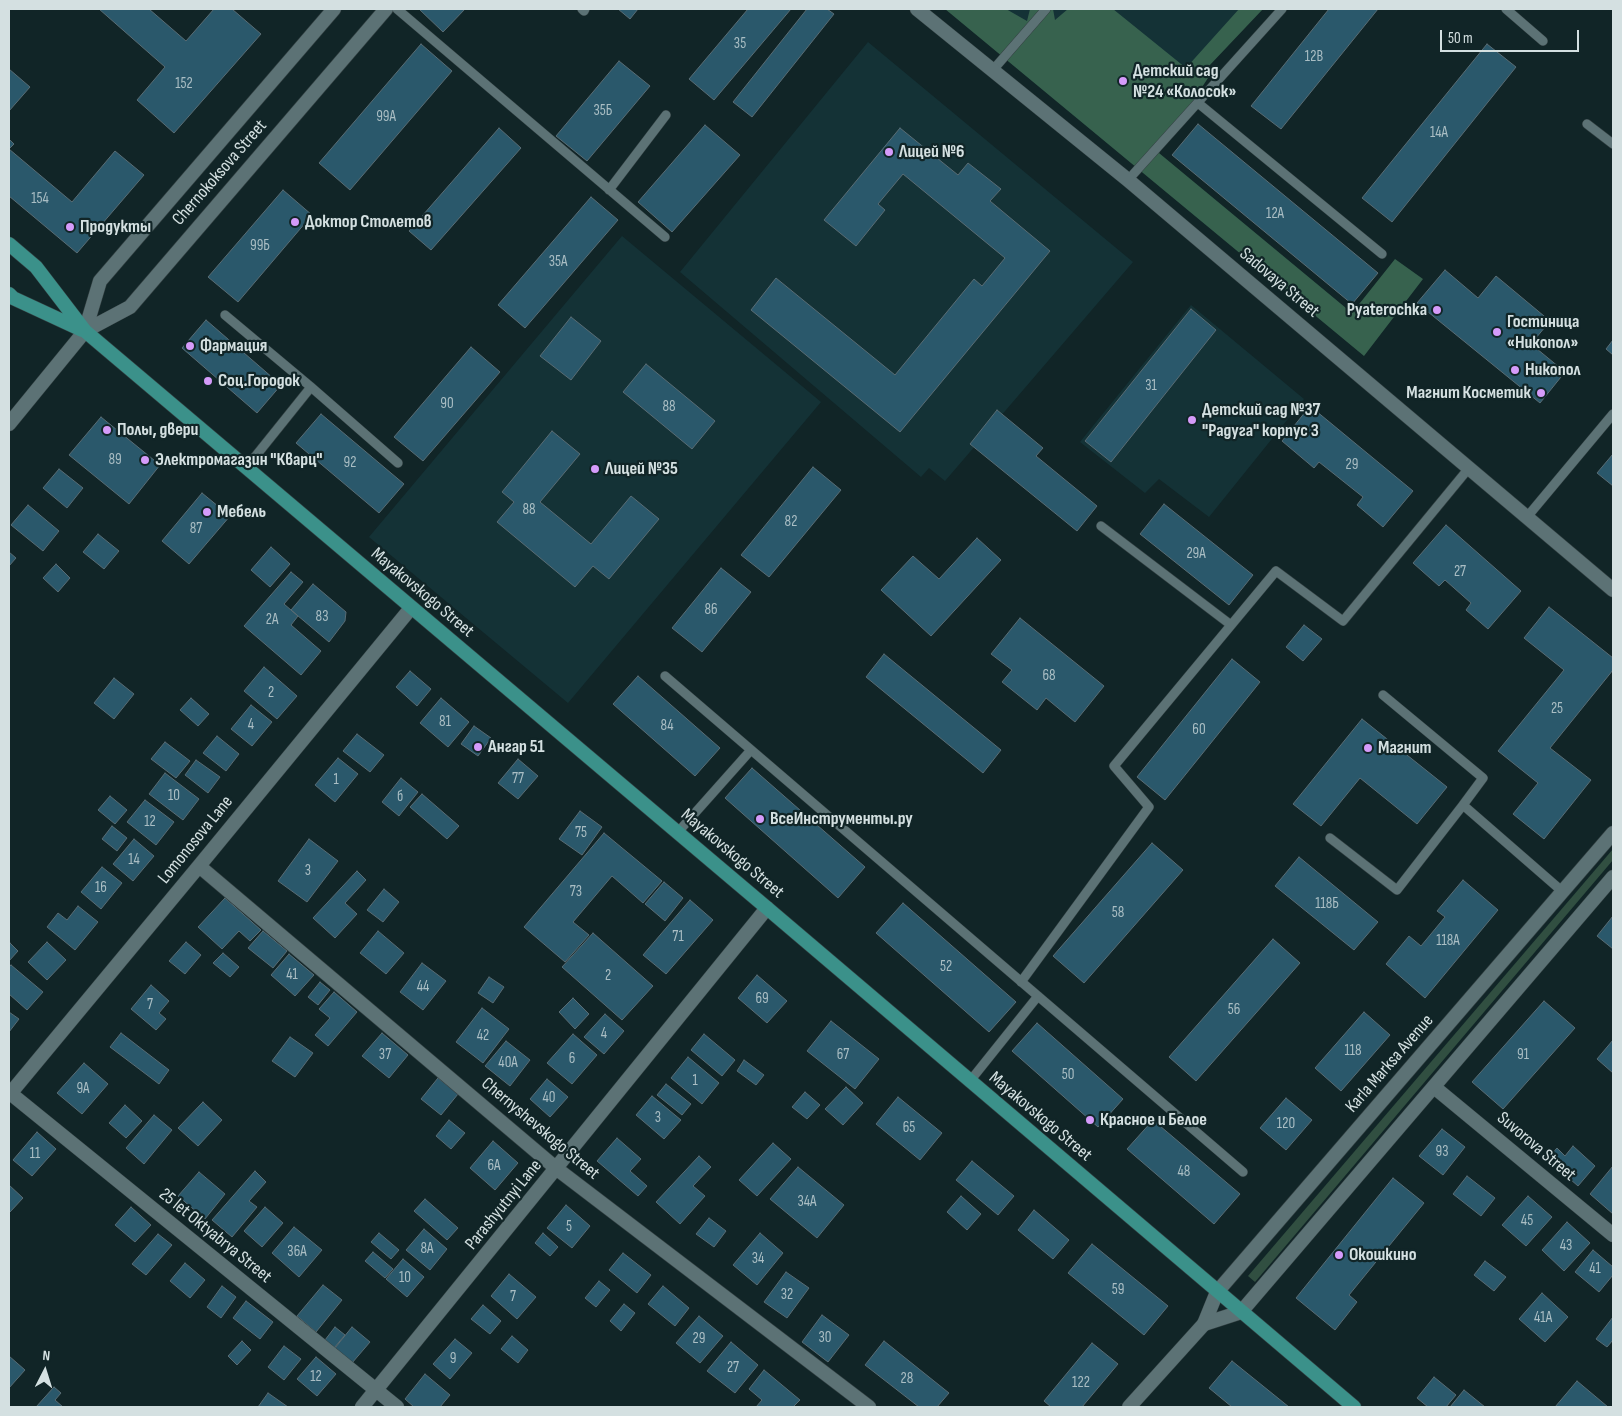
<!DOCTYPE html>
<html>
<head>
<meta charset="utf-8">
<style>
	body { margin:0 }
	#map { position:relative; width:1622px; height:1416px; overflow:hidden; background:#112527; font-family:"Sofia Sans Condensed",sans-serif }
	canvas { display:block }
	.frame { position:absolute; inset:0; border:10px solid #d4e0e1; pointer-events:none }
	.north { position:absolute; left:20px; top:1346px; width:50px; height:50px; -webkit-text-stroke:4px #112527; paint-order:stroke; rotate:5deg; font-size:14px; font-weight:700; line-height:20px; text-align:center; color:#d4e0e1 }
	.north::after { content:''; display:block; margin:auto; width:18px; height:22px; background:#d4e0e1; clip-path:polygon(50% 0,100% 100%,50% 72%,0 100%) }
	.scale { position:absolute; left:1440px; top:30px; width:139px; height:22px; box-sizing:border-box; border:2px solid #d4e0e1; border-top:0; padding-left:6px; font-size:15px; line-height:18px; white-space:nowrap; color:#d4e0e1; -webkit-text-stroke:4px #112527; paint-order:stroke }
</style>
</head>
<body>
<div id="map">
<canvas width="1622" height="1416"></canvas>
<div class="frame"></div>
<div class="north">N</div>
<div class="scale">50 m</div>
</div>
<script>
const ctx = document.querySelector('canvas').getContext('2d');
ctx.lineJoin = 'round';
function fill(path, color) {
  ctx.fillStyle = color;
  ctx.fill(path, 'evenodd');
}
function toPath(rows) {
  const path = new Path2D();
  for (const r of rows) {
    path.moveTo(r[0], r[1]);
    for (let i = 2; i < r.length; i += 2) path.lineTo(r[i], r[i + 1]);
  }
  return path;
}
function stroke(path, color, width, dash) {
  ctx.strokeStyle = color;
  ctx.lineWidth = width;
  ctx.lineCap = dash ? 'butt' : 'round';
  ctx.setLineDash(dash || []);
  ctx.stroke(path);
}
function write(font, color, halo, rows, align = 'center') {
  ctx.font = font + ' "Sofia Sans Condensed",sans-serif';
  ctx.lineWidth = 4.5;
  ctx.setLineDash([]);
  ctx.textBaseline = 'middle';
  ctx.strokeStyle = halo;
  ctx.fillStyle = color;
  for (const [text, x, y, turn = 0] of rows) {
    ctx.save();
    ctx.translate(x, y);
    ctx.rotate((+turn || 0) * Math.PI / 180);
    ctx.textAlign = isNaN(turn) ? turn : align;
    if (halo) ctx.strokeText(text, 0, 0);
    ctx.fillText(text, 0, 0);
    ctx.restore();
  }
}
fill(toPath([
	[964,9,1256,9,1136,152],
	[868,42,1133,262,945,481,929,468,921,477,680,272],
	[622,236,821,402,568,703,369,537],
	[1191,305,1304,399,1209,517,1159,479,1145,493,1080,442]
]), '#143236');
fill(toPath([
	[1613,849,1613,860,1255,1282,1248,1276]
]), '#314f41');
fill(toPath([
	[945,9,1006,9,1027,21,1030,9,1053,9,1055,20,1068,9,1113,9,1186,68,1239,9,1263,9,1209,66,1208,78,1159,153,1352,313,1395,259,1423,279,1364,356]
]), '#37624e');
const building = toPath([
	[99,9,149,9,186,41,214,9,232,9,261,34,174,133,137,100,165,67,99,9],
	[419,9,465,9,443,32,419,9],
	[618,9,638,9,630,19,618,9],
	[748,9,791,9,714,100,689,79,748,9],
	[807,9,827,9,834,14,752,117,733,102,807,9],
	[1329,9,1378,9,1281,129,1251,106,1329,9],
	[421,44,452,71,350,190,319,163,421,44],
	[1487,44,1516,67,1392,222,1362,198,1487,44],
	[619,61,650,86,587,161,556,136,619,61],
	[9,69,30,87,9,111,9,69],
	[1198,124,1378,273,1352,304,1172,155,1198,124],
	[705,125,740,155,672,232,638,202,705,125],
	[499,128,521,148,431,250,409,231,499,128],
	[900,128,958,175,968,163,1001,189,990,201,1050,251,900,432,751,310,776,278,895,375,974,279,982,286,1005,258,903,174,878,204,885,210,856,246,824,220,900,128],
	[9,139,14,144,9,149,72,202,115,151,144,175,77,253,9,196,9,139],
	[283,190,312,215,238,302,208,277,283,190],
	[591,197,618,220,525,328,498,305,591,197],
	[1445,270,1478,298,1496,276,1550,321,1531,344,1565,372,1540,403,1417,303,1445,270],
	[1191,309,1216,330,1111,462,1085,441,1191,309],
	[571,317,601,341,571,380,540,356,571,317],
	[206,320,281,385,257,413,182,348,206,320],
	[1613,340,1613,355,1606,349,1613,340],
	[471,347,500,372,423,461,394,437,471,347],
	[646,364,715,421,692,449,623,392,646,364],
	[1310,406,1413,491,1383,527,1357,505,1363,497,1319,462,1314,468,1282,441,1310,406],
	[997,410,1043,448,1036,456,1097,506,1077,531,970,444,997,410],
	[321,414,404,484,379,513,296,443,321,414],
	[101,417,160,465,129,504,69,455,101,417],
	[552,431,580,454,540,502,591,544,631,496,659,519,609,579,593,566,575,587,497,522,514,502,502,492,552,431],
	[1613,454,1613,486,1597,473,1613,454],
	[813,467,841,490,769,577,741,555,813,467],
	[59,469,83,488,67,508,43,488,59,469],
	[202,493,230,516,189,564,162,541,202,493],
	[1164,504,1253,575,1229,605,1140,534,1164,504],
	[28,505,59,531,43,551,11,525,28,505],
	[1446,525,1521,591,1488,629,1466,610,1471,603,1445,580,1439,586,1413,563,1446,525],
	[98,534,119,551,104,569,83,552,98,534],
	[977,538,1001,560,931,636,881,590,913,556,939,579,977,538],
	[271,547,290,564,270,587,251,570,271,547],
	[9,552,16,558,9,566,9,552],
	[56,564,70,578,58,592,43,578,56,564],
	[721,568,751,592,702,652,672,628,721,568],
	[291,572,303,582,284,604,298,616,291,625,321,651,301,675,244,626,291,572],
	[313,584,346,612,345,621,329,642,291,610,313,584],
	[1549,607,1613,658,1613,670,1550,748,1591,780,1544,839,1513,814,1538,783,1498,751,1564,670,1524,638,1549,607],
	[1020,618,1104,686,1075,722,1046,698,1037,710,1002,682,1012,670,991,654,1020,618],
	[1304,625,1322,639,1303,661,1286,647,1304,625],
	[884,654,1001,750,983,773,866,677,884,654],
	[1232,659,1260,682,1165,800,1137,777,1232,659],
	[264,667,297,696,277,719,244,691,264,667],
	[410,671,431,689,417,706,396,687,410,671],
	[638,676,720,748,695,776,613,704,638,676],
	[114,678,134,694,114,719,94,703,114,678],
	[191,698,209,714,198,726,180,710,191,698],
	[441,698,469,722,448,747,420,723,441,698],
	[251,705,272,722,252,746,231,729,251,705],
	[1362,719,1447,787,1417,824,1360,778,1321,826,1293,804,1362,719],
	[474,726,491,738,478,756,461,744,474,726],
	[357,734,384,755,370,772,343,751,357,734],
	[217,736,239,754,226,771,203,753,217,736],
	[165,742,190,761,176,778,151,759,165,742],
	[338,758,358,774,335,802,315,785,338,758],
	[518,759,538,776,518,799,498,783,518,759],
	[196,760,220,777,208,793,185,775,196,760],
	[752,768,865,867,838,898,725,798,752,768],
	[165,773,199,799,183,820,149,794,165,773],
	[401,778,418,792,399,816,382,802,401,778],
	[422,794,459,826,447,839,410,807,422,794],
	[110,796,127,810,115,824,98,810,110,796],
	[145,800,174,822,156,845,127,822,145,800],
	[580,811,602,827,582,855,559,839,580,811],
	[112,826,127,838,117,851,102,839,112,826],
	[604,833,662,881,643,903,612,876,573,922,589,935,565,962,524,927,604,833],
	[134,839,154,856,133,881,113,864,134,839],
	[309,839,338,861,307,902,278,881,309,839],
	[1152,843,1183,870,1084,983,1053,956,1152,843],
	[1299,857,1378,922,1354,950,1275,886,1299,857],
	[102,867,122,883,101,909,81,892,102,867],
	[357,871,366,880,345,903,357,914,335,938,313,918,357,871],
	[1463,880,1498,910,1425,998,1386,964,1409,936,1421,946,1445,917,1437,911,1463,880],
	[664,882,683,898,665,921,645,904,664,882],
	[384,889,399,902,383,922,367,910,384,889],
	[225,898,261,930,250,941,239,931,222,949,198,927,225,898],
	[690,900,713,920,666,974,643,955,690,900],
	[903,903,1016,1002,989,1032,876,933,903,903],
	[78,906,98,922,75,950,47,927,58,913,67,920,78,906],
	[1613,916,1613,949,1597,936,1613,916],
	[263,931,287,951,273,968,248,948,263,931],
	[378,931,404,953,386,974,360,953,378,931],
	[593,933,653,986,622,1020,562,967,593,933],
	[1273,939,1300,963,1196,1081,1169,1057,1273,939],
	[47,942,66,960,47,980,28,962,47,942],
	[186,942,201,955,185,974,169,961,186,942],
	[10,943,18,951,9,961,9,945,10,943],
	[223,953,239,967,230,977,213,963,223,953],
	[289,954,314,975,295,996,271,975,289,954],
	[422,963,446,981,423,1010,400,992,422,963],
	[11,965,43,992,27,1010,9,994,9,967,11,965],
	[757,975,787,1001,767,1023,738,998,757,975],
	[489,977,504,987,493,1003,478,993,489,977],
	[320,982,330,990,318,1005,308,997,320,982],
	[151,985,169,1001,159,1013,166,1019,156,1030,131,1009,151,985],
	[334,992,357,1012,328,1046,315,1035,330,1018,319,1009,334,992],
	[573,998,589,1014,575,1029,559,1012,573,998],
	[1544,1001,1575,1028,1503,1109,1472,1082,1544,1001],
	[482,1008,509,1029,483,1063,456,1042,482,1008],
	[9,1012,19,1019,9,1032,9,1012],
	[1364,1012,1390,1035,1341,1091,1315,1068,1364,1012],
	[605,1014,624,1031,604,1054,584,1037,605,1014],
	[831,1021,879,1059,855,1089,807,1051,831,1021],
	[1037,1023,1123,1099,1098,1127,1012,1051,1037,1023],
	[121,1033,169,1070,159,1084,110,1047,121,1033],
	[382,1033,408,1055,389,1078,362,1056,382,1033],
	[573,1034,597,1055,572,1084,547,1063,573,1034],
	[704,1034,735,1060,722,1076,691,1050,704,1034],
	[290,1037,313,1053,295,1077,272,1061,290,1037],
	[1613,1040,1613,1073,1597,1059,1613,1040],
	[506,1041,530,1060,510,1086,485,1066,506,1041],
	[688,1057,719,1083,702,1104,671,1078,688,1057],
	[744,1060,764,1075,756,1085,737,1071,744,1060],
	[84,1063,108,1084,82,1114,57,1093,84,1063],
	[438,1078,458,1094,441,1115,421,1099,438,1078],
	[547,1079,568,1097,550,1117,530,1099,547,1079],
	[666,1084,691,1104,682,1115,657,1095,666,1084],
	[846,1087,863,1103,843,1125,825,1109,846,1087],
	[805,1092,820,1105,807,1119,792,1107,805,1092],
	[652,1096,681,1120,664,1139,636,1115,652,1096],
	[898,1097,942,1133,920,1160,876,1124,898,1097],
	[1286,1098,1312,1120,1286,1150,1260,1128,1286,1098],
	[203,1102,222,1120,198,1146,178,1128,203,1102],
	[125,1105,142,1121,126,1138,109,1123,125,1105],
	[154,1115,172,1130,144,1164,126,1148,154,1115],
	[449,1120,465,1133,451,1149,436,1136,449,1120],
	[1153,1120,1240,1194,1214,1224,1127,1149,1153,1120],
	[1442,1129,1465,1147,1443,1175,1419,1156,1442,1129],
	[37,1132,56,1149,32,1176,13,1160,37,1132],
	[617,1138,641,1159,630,1171,647,1186,638,1196,597,1161,617,1138],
	[493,1141,518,1163,495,1190,470,1168,493,1141],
	[773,1143,791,1159,757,1196,739,1180,773,1143],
	[1573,1146,1595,1166,1578,1186,1547,1159,1557,1148,1565,1156,1573,1146],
	[699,1156,711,1167,693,1186,705,1196,680,1224,656,1202,699,1156],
	[972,1161,1014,1196,998,1215,956,1180,972,1161],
	[1613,1166,1613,1214,1590,1194,1613,1166],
	[798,1167,844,1205,817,1238,770,1199,798,1167],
	[255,1171,266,1182,249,1201,257,1207,232,1237,212,1220,255,1171],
	[199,1172,225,1194,205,1219,178,1196,199,1172],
	[1467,1176,1495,1198,1481,1216,1453,1194,1467,1176],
	[1393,1178,1424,1203,1349,1295,1357,1302,1335,1330,1296,1298,1393,1178],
	[9,1185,23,1198,10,1212,9,1210,9,1185],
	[961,1196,981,1214,967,1230,947,1212,961,1196],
	[1528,1196,1552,1217,1526,1246,1502,1225,1528,1196],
	[425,1199,458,1228,447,1240,414,1211,425,1199],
	[566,1205,590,1226,572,1248,547,1228,566,1205],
	[131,1207,151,1225,135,1242,115,1225,131,1207],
	[265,1207,283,1223,262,1247,244,1231,265,1207],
	[1034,1210,1069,1240,1053,1259,1018,1230,1034,1210],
	[709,1218,726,1231,714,1247,696,1234,709,1218],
	[1567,1222,1590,1243,1564,1271,1542,1250,1567,1222],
	[294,1227,322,1250,299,1277,272,1253,294,1227],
	[424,1229,447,1249,430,1270,406,1250,424,1229],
	[379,1233,399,1250,391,1259,371,1242,379,1233],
	[543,1233,558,1247,550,1256,535,1243,543,1233],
	[760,1233,783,1253,757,1285,733,1265,760,1233],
	[158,1234,172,1245,146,1275,132,1264,158,1234],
	[1092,1244,1168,1306,1144,1335,1068,1273,1092,1244],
	[1593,1250,1613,1267,1613,1275,1599,1292,1575,1272,1593,1250],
	[373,1252,393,1269,385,1278,365,1261,373,1252],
	[623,1253,651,1275,637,1293,609,1270,623,1253],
	[403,1259,424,1277,407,1297,386,1279,403,1259],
	[1485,1261,1506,1277,1494,1291,1474,1275,1485,1261],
	[185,1263,205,1280,190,1298,170,1281,185,1263],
	[786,1272,809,1288,787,1318,764,1302,786,1272],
	[509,1274,536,1297,517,1319,491,1296,509,1274],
	[599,1281,610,1290,596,1307,585,1298,599,1281],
	[323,1285,342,1300,316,1332,297,1316,323,1285],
	[222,1286,236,1297,221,1318,207,1307,222,1286],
	[663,1286,689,1308,675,1326,648,1304,663,1286],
	[1542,1293,1568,1317,1545,1342,1519,1319,1542,1293],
	[246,1301,273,1322,260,1339,233,1318,246,1301],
	[624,1304,635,1313,621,1331,610,1321,624,1304],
	[483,1305,501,1321,490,1334,471,1319,483,1305],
	[822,1315,849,1335,828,1362,802,1342,822,1315],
	[699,1316,723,1336,700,1363,676,1343,699,1316],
	[1613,1317,1613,1340,1607,1347,1596,1339,1613,1317],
	[335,1327,345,1335,334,1348,325,1340,335,1327],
	[352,1327,370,1342,352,1363,335,1348,352,1327],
	[512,1336,528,1350,518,1363,501,1349,512,1336],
	[455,1339,472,1353,450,1379,433,1364,455,1339],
	[242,1341,251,1350,237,1365,228,1356,242,1341],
	[884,1341,949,1393,937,1407,919,1407,865,1365,884,1341],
	[731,1342,758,1365,735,1393,707,1371,731,1342],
	[1092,1343,1118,1364,1082,1407,1051,1407,1044,1401,1092,1343],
	[284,1346,301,1359,284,1380,268,1367,284,1346],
	[9,1356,25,1370,9,1388,9,1356],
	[316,1357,336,1374,317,1396,297,1379,316,1357],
	[1232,1361,1289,1407,1232,1407,1209,1388,1232,1361],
	[764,1370,800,1400,793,1407,756,1407,762,1400,749,1389,764,1370],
	[425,1374,450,1395,440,1407,414,1407,405,1399,425,1374],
	[1434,1377,1456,1395,1446,1407,1428,1407,1417,1398,1434,1377],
	[1577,1381,1608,1407,1555,1407,1577,1381],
	[54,1387,61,1393,55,1400,63,1407,36,1407,54,1387],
	[1464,1390,1485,1407,1450,1407,1464,1390],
	[268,1393,288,1407,258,1407,268,1393]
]);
fill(building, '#2a586b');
stroke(building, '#596c74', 1);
const service = toPath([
	[397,9,665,237],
	[582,9,584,11,585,9],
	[1506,9,1543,41],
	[992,71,1046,9],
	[1198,103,1382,254],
	[1587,124,1613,144],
	[1128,180,1282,9],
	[609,190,666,115],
	[225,315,311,387,398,463],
	[246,468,311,387],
	[1527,517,1613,414],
	[1101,526,1231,625],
	[665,676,1243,1172],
	[1383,695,1483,778,1463,805,1563,892],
	[678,832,751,750],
	[1330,838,1397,890,1463,805],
	[1021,982,1149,807,1114,766,1276,571,1343,621,1469,468],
	[970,1081,1038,996]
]);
const minor = toPath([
	[199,866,557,1169,869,1407],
	[1434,1087,1613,1235],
	[10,1093,397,1407],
	[9,1095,199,866,411,608],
	[362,1407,767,908]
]);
const tertiary = toPath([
	[917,9,1128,180,1613,590],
	[85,331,100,281,334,9],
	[9,424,85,331,130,307,386,9],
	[1129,1407,1204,1324]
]);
const secondary = toPath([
	[1204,1324,1217,1292,1613,833],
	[1204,1324,1241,1312,1613,877]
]);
const primary = toPath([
	[9,244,36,267,85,331,767,908,1354,1407],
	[9,294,13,298,82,330]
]);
stroke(service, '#334042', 10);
stroke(minor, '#334042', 15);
stroke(tertiary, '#334042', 15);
stroke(secondary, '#334042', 15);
stroke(primary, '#334042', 15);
stroke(service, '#5c7275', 9);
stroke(minor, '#5c7275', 14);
stroke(tertiary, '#5c7275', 14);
stroke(secondary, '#5c7275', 14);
stroke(primary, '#3b918a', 14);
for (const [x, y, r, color] of [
	[1123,81,5,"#d59bfa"],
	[889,152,5,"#d59bfa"],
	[295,222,5,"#d59bfa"],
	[70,227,5,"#d59bfa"],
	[1437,310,5,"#d59bfa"],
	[1497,332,5,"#d59bfa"],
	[190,346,5,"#d59bfa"],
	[1515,370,5,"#d59bfa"],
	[208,381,5,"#d59bfa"],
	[1541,393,5,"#d59bfa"],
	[1192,420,5,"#d59bfa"],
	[107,430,5,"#d59bfa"],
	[145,460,5,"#d59bfa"],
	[595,469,5,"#d59bfa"],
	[207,512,5,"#d59bfa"],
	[478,747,5,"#d59bfa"],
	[1368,748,5,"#d59bfa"],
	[760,819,5,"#d59bfa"],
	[1090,1120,5,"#d59bfa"],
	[1339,1255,5,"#d59bfa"]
]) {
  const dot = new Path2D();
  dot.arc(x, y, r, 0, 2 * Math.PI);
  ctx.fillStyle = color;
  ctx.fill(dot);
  stroke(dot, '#112527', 2);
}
write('15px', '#aabec4', null, [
	["35",740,44],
	["12В",1314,57],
	["152",184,84],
	["35Б",603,111],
	["99А",386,117],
	["14А",1439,133],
	["154",40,199],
	["12А",1275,214],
	["99Б",260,246],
	["35А",558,262],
	["31",1151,386],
	["90",447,404],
	["88",669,407],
	["89",115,460],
	["92",350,463],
	["29",1352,465],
	["88",529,510],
	["82",791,522],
	["87",196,529],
	["29А",1196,554],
	["27",1460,572],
	["86",711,610],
	["83",322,617],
	["2А",272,620],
	["68",1049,676],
	["2",271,693],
	["25",1557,709],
	["81",445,722],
	["4",251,725],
	["84",667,726],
	["60",1199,730],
	["77",518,779],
	["1",336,780],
	["10",174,796],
	["б",400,797],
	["12",150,822],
	["75",581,833],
	["14",134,860],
	["3",308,871],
	["16",101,888],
	["73",576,892],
	["118Б",1327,904],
	["58",1118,913],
	["71",678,937],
	["118А",1448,941],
	["52",946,967],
	["41",292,975],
	["2",608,976],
	["44",423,987],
	["69",762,999],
	["7",150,1005],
	["56",1234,1010],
	["4",604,1034],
	["42",483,1036],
	["118",1353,1051],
	["37",385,1055],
	["67",843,1055],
	["91",1523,1055],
	["6",572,1059],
	["40А",508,1063],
	["50",1068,1075],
	["1",695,1081],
	["9А",83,1089],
	["40",549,1098],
	["3",658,1118],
	["120",1286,1124],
	["65",909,1128],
	["93",1442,1152],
	["11",35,1154],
	["6А",494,1166],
	["48",1184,1172],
	["34А",807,1202],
	["45",1527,1221],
	["5",569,1227],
	["43",1566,1246],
	["8А",427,1249],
	["36А",297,1252],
	["34",758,1259],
	["41",1595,1269],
	["10",405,1278],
	["59",1118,1290],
	["32",787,1295],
	["7",513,1297],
	["41А",1543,1318],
	["30",825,1338],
	["29",699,1339],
	["9",453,1359],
	["27",733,1368],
	["12",316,1377],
	["28",907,1379],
	["122",1081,1383]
]);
write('bold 18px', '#d4e0e1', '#112527', [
	["Детский сад",1133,71],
	["№24 «Колосок»",1133,92],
	["Лицей №6",899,152],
	["Доктор Столетов",305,222],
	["Продукты",80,227],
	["Pyaterochka",1427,310,"right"],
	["Гостиница",1507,322],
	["«Никопол»",1507,343],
	["Фармация",200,346],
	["Никопол",1525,370],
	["Соц.Городок",218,381],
	["Магнит Косметик",1531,393,"right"],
	["Детский сад №37",1202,410],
	["\"Радуга\" корпус 3",1202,431],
	["Полы, двери",117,430],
	["Электромагазин \"Кварц\"",155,460],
	["Лицей №35",605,469],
	["Мебель",217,512],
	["Ангар 51",488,747],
	["Магнит",1378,748],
	["ВсеИнструменты.ру",770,819],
	["Красное и Белое",1100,1120],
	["Окошкино",1349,1255]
], 'left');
write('18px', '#d4e0e1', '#112527', [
	["Chernokoksova Street",220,173,-49],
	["Sadovaya Street",1279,283,40],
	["Mayakovskogo Street",422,593,40],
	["Lomonosova Lane",196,840,-51],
	["Mayakovskogo Street",732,854,40],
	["Karla Marksa Avenue",1390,1064,-49],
	["Mayakovskogo Street",1040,1117,40],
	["Chernyshevskogo Street",540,1129,40],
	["Suvorova Street",1536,1147,40],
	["Parashyutnyi Lane",504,1205,-51],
	["25 let Oktyabrya Street",215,1236,39]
]);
</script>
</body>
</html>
